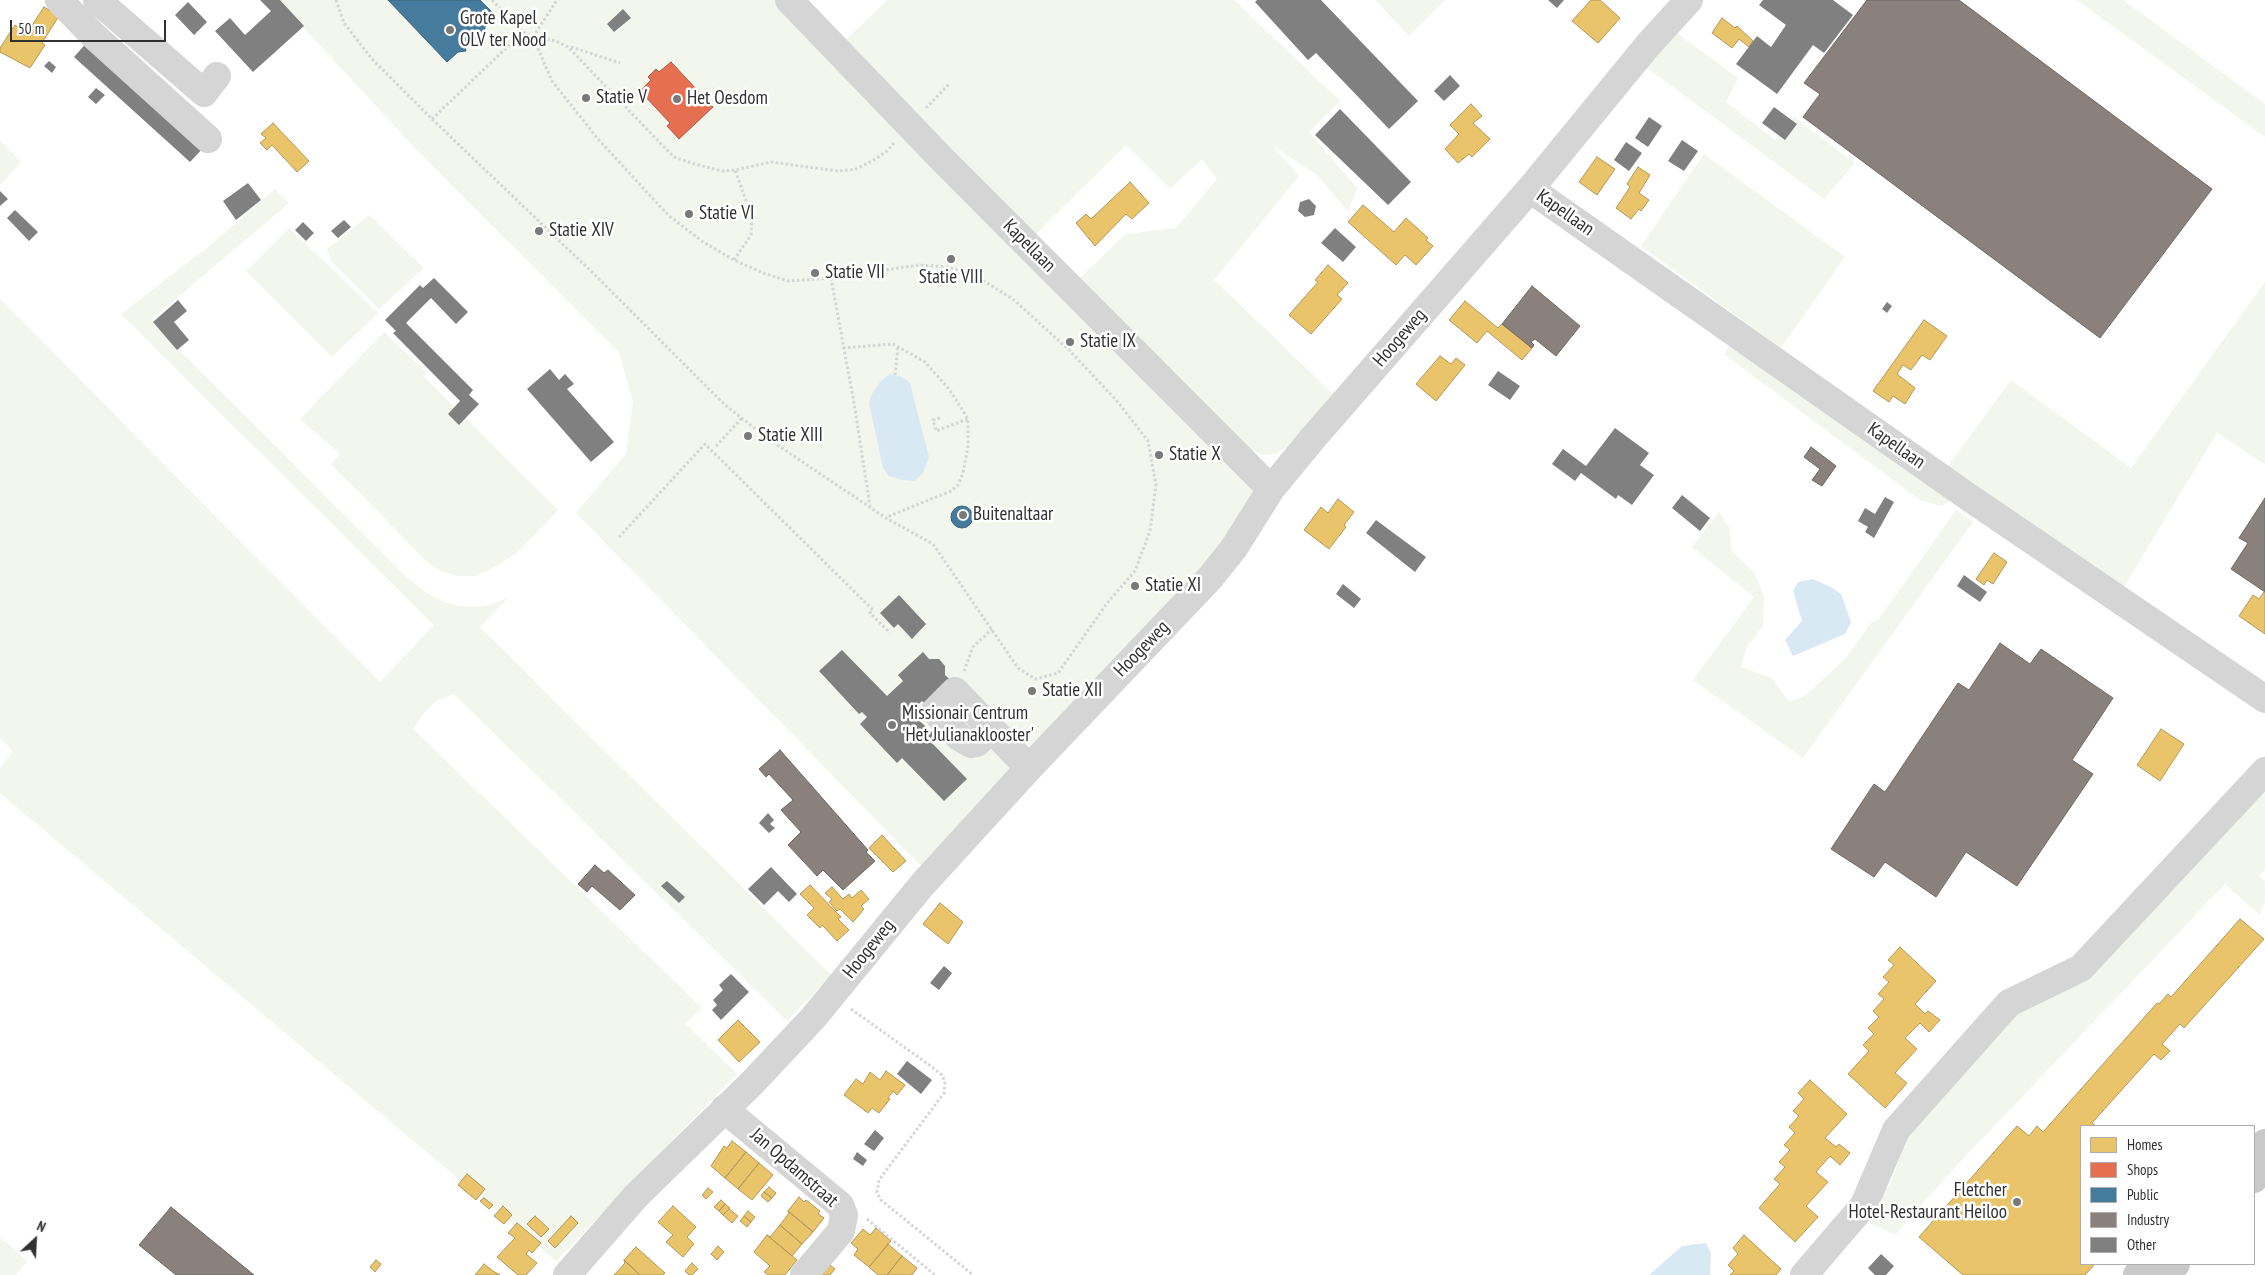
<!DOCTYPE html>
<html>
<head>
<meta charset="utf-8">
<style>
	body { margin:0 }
	#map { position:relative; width:2265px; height:1275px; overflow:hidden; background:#fff; font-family:"PT Sans Narrow",sans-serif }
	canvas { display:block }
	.legend { position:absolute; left:2080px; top:1125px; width:175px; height:140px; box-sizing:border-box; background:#fff; border:1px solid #adadad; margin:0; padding:6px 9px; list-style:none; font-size:15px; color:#313131 }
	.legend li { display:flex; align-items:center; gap:10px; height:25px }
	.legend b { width:25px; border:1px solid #adadad }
	.north { position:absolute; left:10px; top:1215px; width:50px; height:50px; -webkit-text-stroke:4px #fff; paint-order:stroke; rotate:25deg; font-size:14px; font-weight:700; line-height:20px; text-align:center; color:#313131 }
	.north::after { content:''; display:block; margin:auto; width:18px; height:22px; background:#313131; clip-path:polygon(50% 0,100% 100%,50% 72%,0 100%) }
	.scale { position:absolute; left:10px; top:20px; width:156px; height:22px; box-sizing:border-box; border:2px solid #313131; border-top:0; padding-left:6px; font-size:15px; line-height:18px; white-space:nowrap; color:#313131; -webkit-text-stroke:4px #fff; paint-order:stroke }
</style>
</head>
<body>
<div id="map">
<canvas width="2265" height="1275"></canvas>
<ul class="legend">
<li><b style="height:14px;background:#e9c46a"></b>Homes</li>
<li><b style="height:14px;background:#e76f51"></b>Shops</li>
<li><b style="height:14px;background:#457b9d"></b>Public</li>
<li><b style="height:14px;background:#8a817c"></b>Industry</li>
<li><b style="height:14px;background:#808080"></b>Other</li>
</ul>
<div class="north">N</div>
<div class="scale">50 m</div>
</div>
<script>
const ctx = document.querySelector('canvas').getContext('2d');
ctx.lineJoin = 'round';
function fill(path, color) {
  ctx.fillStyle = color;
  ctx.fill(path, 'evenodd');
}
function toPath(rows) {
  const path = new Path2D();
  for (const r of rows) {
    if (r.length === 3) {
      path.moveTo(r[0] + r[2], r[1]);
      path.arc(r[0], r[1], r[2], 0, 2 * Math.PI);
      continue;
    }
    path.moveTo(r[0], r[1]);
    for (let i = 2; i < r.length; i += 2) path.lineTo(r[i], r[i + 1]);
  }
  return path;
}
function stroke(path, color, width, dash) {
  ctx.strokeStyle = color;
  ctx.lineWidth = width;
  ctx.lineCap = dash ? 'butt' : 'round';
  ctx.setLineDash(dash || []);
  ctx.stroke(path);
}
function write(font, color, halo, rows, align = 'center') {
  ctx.font = font + ' "PT Sans Narrow",sans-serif';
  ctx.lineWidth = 5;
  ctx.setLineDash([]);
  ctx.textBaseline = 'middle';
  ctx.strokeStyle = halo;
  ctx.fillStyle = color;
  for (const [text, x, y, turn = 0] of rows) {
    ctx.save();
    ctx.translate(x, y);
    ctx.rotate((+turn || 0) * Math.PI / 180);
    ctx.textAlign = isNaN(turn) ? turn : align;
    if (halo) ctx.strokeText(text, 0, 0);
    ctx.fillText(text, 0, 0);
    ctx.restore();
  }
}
fill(toPath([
	[278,0,786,0,1260,494,1206,572,928,873,576,513,626,454,633,402,619,353,415,148],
	[887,0,1234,0,1340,101,1309,132,1357,188,1348,211,1317,175,1273,146,1299,176,1214,280,1333,394,1300,437,1287,447,1275,454,1262,455,1250,449,1080,278,1126,234,1176,228,1217,179,1202,159,1170,189,1126,145,1036,234,846,40],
	[1375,0,1445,0,1409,36],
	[2077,0,2123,0,2265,104,2265,137],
	[1671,29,1738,78,1726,102,1775,140,1794,117,1855,163,1824,199,1642,64],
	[0,140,21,162,0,185],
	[1704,154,1845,257,1781,348,1641,246],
	[275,189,289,203,152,319,193,364,410,580,427,593,442,601,458,606,475,607,491,605,509,597,480,627,831,975,787,1021,454,694,438,700,426,710,413,729,702,1008,686,1024,737,1074,556,1261,0,793,0,768,13,751,0,739,0,299,380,682,434,625,121,314,213,243],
	[369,215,424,268,379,309,331,261,327,249],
	[289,228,378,313,332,357,246,271],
	[2265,282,2265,464,2217,433,2122,590,1946,469,2011,380,2131,468],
	[384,332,426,372,423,376,558,510,518,552,495,567,475,576,457,576,444,572,428,563,331,464,340,454,300,419],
	[1731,340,1956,498,1941,506,1920,500,1725,355],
	[1956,510,1973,522,1803,758,1693,680,1754,597,1692,547,1719,512,1730,529,1731,550,1755,574,1764,596,1763,626,1747,647,1741,667,1772,678,1789,702,1806,695,1845,659,1871,623,1878,620],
	[2265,790,2265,870,2259,876,2265,881,2265,902,2260,915,2225,884,1958,1164,1895,1235,1870,1223,1867,1214,1891,1183,1907,1135,2013,1015],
	[0,1237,27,1261,16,1275,0,1275]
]), '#f2f6ed');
fill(toPath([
	[890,374,902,377,910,383,929,457,923,473,915,481,902,480,889,476,883,468,869,403,871,395,881,381],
	[1813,579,1831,587,1841,594,1851,622,1845,634,1793,656,1785,640,1802,621,1793,591,1798,582],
	[1706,1243,1711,1253,1710,1275,1649,1275,1682,1246]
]), '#d9e9f4');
const homes = toPath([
	[1591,0,1600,0,1620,18,1598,43,1572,21,1591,0],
	[44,7,59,16,42,43,45,45,30,68,0,52,0,48,15,25,27,33,44,7],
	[1722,18,1735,28,1737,26,1753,41,1749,47,1739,39,1732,48,1712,33,1722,18],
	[1471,104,1482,116,1473,123,1490,139,1472,157,1469,154,1458,163,1445,149,1459,134,1450,125,1471,104],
	[273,123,309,161,297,172,272,145,267,150,260,143,266,138,261,134,273,123],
	[1597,157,1615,169,1597,195,1579,182,1597,157],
	[1638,167,1650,175,1639,193,1649,200,1641,211,1639,209,1631,219,1616,208,1630,187,1627,184,1638,167],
	[1130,182,1149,203,1132,219,1126,214,1095,246,1076,223,1086,214,1091,219,1130,182],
	[1363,205,1394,232,1406,218,1428,238,1426,240,1433,246,1416,265,1405,255,1396,265,1348,222,1363,205],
	[1328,265,1348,283,1337,295,1342,299,1311,334,1289,315,1318,282,1315,280,1328,265],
	[1465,301,1498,328,1502,324,1532,348,1522,360,1487,331,1477,343,1449,320,1465,301],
	[1924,320,1947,336,1930,360,1922,355,1911,370,1903,365,1897,374,1915,388,1905,404,1893,396,1889,402,1873,391,1924,320],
	[1440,356,1451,364,1456,358,1465,365,1436,401,1416,384,1440,356],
	[1338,499,1354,512,1344,525,1346,527,1329,549,1304,530,1321,507,1328,513,1338,499],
	[1994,553,2007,562,1993,584,1987,580,1984,585,1976,579,1994,553],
	[2264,592,2265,592,2265,634,2239,616,2253,595,2259,599,2264,592],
	[2161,729,2184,744,2160,781,2137,765,2161,729],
	[882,835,906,861,893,872,869,848,882,835],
	[810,885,841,917,838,919,849,930,837,941,822,925,820,928,807,915,814,908,800,894,810,885],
	[832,887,843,899,849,894,852,898,861,890,869,899,861,906,864,909,853,922,840,909,837,911,829,902,832,899,825,893,832,887],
	[940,903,963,922,948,944,923,924,940,903],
	[2240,919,2264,939,2184,1028,2180,1024,2162,1044,2170,1051,2161,1060,2154,1054,2092,1123,2096,1126,2081,1126,2081,1264,2095,1264,2085,1275,1963,1275,1919,1237,2017,1126,2029,1136,2037,1126,2043,1132,2157,1003,2159,1004,2168,994,2171,997,2240,919],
	[1900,947,1936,981,1915,1004,1925,1014,1928,1011,1940,1020,1929,1032,1920,1023,1905,1038,1917,1049,1895,1073,1907,1083,1885,1108,1848,1074,1869,1051,1863,1045,1874,1034,1868,1028,1879,1017,1873,1011,1884,999,1878,994,1889,982,1883,977,1894,965,1888,960,1900,947],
	[738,1020,760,1042,739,1062,718,1040,738,1020],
	[886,1071,905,1085,897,1095,893,1091,888,1098,890,1099,879,1113,872,1108,868,1113,844,1095,856,1079,863,1084,870,1072,880,1080,886,1071],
	[1810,1080,1847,1114,1825,1138,1836,1147,1839,1144,1850,1153,1840,1165,1830,1156,1816,1172,1828,1182,1806,1206,1818,1217,1795,1242,1759,1208,1780,1184,1774,1179,1785,1167,1779,1162,1790,1150,1784,1145,1795,1133,1789,1127,1799,1116,1793,1111,1804,1099,1798,1093,1810,1080],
	[732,1141,746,1152,725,1178,711,1166,724,1146,727,1148,732,1141],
	[746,1152,759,1163,738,1189,725,1178,746,1152],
	[759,1163,773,1175,752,1200,738,1189,759,1163],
	[467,1174,485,1189,476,1200,458,1185,467,1174],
	[769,1187,776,1193,772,1198,764,1192,769,1187],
	[708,1188,713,1192,706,1199,702,1195,708,1188],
	[764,1192,772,1198,768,1202,761,1196,764,1192],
	[799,1197,804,1202,806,1200,820,1211,818,1214,824,1218,813,1232,788,1211,799,1197],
	[484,1198,493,1205,489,1209,480,1201,484,1198],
	[721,1200,725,1204,719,1211,714,1207,721,1200],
	[725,1204,730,1208,723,1215,719,1211,725,1204],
	[503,1206,512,1215,504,1224,494,1216,503,1206],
	[673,1206,696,1227,687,1237,694,1244,683,1257,666,1242,673,1235,658,1222,673,1206],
	[729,1209,738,1216,732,1223,723,1215,729,1209],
	[748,1211,755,1217,751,1222,744,1216,748,1211],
	[788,1211,813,1232,802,1244,780,1225,789,1213,788,1211],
	[535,1216,549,1229,541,1237,527,1224,535,1216],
	[571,1216,578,1223,555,1248,548,1241,571,1216],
	[744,1216,751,1222,747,1227,740,1221,744,1216],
	[517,1223,541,1243,532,1253,529,1250,526,1254,537,1263,526,1275,518,1275,497,1257,515,1238,508,1233,517,1223],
	[780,1225,802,1244,792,1256,767,1235,770,1237,780,1225],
	[876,1228,891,1241,869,1267,854,1255,858,1249,851,1243,863,1229,870,1235,876,1228],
	[767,1235,797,1260,785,1275,768,1275,764,1272,770,1266,754,1252,767,1235],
	[1744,1235,1781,1269,1776,1275,1730,1275,1734,1271,1728,1265,1738,1254,1733,1248,1744,1235],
	[888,1244,902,1256,887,1275,878,1275,869,1267,888,1244],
	[718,1246,724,1252,717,1260,711,1254,718,1246],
	[636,1247,665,1273,663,1275,640,1275,624,1260,636,1247],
	[902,1256,917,1268,912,1275,887,1275,902,1256],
	[376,1260,381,1264,375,1272,370,1267,376,1260],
	[624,1260,640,1275,614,1275,625,1263,624,1260],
	[692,1263,698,1269,692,1275,689,1275,685,1271,692,1263],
	[484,1264,493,1271,500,1275,475,1275,484,1264],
	[830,1265,835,1269,830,1275,822,1275,830,1265]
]);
fill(homes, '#e9c46a');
stroke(homes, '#b29859', 1);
const shops = toPath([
	[671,62,713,107,679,139,667,126,670,123,640,91,651,80,648,77,656,69,659,72,671,62]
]);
fill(shops, '#e76f51');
stroke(shops, '#b05c47', 1);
const public = toPath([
	[388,0,480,0,496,16,485,27,484,35,479,34,474,41,465,47,466,51,458,52,447,62,388,0],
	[962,517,11]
]);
fill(public, '#457b9d');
stroke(public, '#3f657d', 1);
const industry = toPath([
	[1867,0,1959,0,2212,189,2100,338,1803,117,1820,94,1804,83,1867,0],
	[1532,286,1580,326,1556,356,1535,339,1531,342,1534,345,1532,348,1502,324,1532,286],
	[1811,447,1836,466,1822,486,1812,480,1820,469,1804,457,1811,447],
	[2265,498,2265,592,2231,569,2248,543,2239,538,2265,498],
	[2000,643,2030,664,2041,649,2113,698,2072,760,2093,774,2017,886,1966,852,1936,897,1885,862,1874,877,1831,849,1874,784,1885,792,1958,683,1969,690,2000,643],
	[780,750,868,850,866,852,875,861,843,890,823,870,817,876,788,845,801,832,781,810,793,800,769,774,766,777,759,769,780,750],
	[595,865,604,873,608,870,635,895,620,910,592,886,587,892,578,884,595,865],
	[171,1207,254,1275,176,1275,139,1245,171,1207]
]);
fill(industry, '#8a817c');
stroke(industry, '#6f6966', 1);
fill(toPath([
	[260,0,280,0,304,26,253,72,215,31,230,18,245,35,271,11],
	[1257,0,1321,0,1418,101,1389,129,1316,53,1308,60,1255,2],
	[1548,0,1564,0,1557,8],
	[1763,0,1833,0,1853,15,1824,53,1813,45,1777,94,1736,64,1757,36,1771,47,1786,25,1759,5],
	[188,2,207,22,194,35,175,15],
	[623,9,631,18,614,32,607,24],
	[88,41,205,146,190,162,74,57],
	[49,61,56,67,52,73,44,66],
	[1450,75,1460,86,1444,101,1434,91],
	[96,88,105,95,96,104,88,97],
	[1774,107,1797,124,1785,140,1762,123],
	[1340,109,1411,182,1388,205,1315,135],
	[1649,117,1662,126,1648,147,1635,138],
	[1682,140,1698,151,1684,171,1668,161],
	[1626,142,1642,153,1629,171,1614,160],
	[248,183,261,200,236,220,223,201],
	[0,191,8,199,0,206],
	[1309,199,1316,206,1314,215,1305,217,1298,211,1300,202],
	[15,210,38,232,29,241,7,218],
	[344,220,351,227,338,238,331,231],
	[303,222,314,233,306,241,295,230],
	[1335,228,1356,247,1343,262,1321,243],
	[434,278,468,312,456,324,431,298,406,323,473,390,469,395,479,404,459,425,448,414,460,401,393,333,396,331,385,320,420,285,423,288],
	[178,300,187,311,174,322,189,340,177,350,153,322],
	[1887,302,1892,306,1887,313,1882,309],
	[550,369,559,380,565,374,574,384,567,389,614,442,591,462,527,389],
	[1498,371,1520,386,1510,400,1488,385],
	[1615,428,1649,453,1640,465,1654,475,1632,505,1618,495,1616,499,1581,473,1575,481,1552,464,1563,449,1586,466],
	[1682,495,1710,518,1700,531,1672,508],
	[1885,497,1894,502,1874,538,1865,532,1868,527,1858,521,1865,508,1875,514],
	[1376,520,1426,557,1415,572,1366,533],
	[1964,575,1987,592,1980,602,1957,586],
	[1343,584,1361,599,1354,608,1336,594],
	[899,595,926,624,912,639,898,624,894,628,880,613],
	[842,650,887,696,903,681,898,675,923,652,929,659,939,659,945,666,945,675,953,682,927,705,922,701,910,712,936,736,930,741,967,779,944,801,902,758,897,763,860,724,867,717,862,712,859,714,819,671],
	[768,813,774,820,770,824,775,828,769,833,759,823],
	[771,867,797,894,789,902,778,891,764,905,748,889],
	[667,881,685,897,679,903,661,886],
	[944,966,952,973,939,990,930,983],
	[731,974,749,992,721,1020,712,1010,717,1005,713,1000,723,990,719,985],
	[907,1061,932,1080,921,1094,897,1074],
	[875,1130,884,1138,874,1151,864,1144],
	[857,1152,867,1160,863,1166,853,1159],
	[1881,1254,1894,1266,1886,1275,1875,1275,1868,1268]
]), '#808080');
stroke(toPath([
	[336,0,344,23,372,59,432,119,593,273,725,405,767,438,886,518,933,544,1018,668,1035,679,1058,673,1108,602,1135,571,1150,531,1156,485,1148,441,1117,401,1070,351,1014,300,976,276,948,267,919,265,831,278,788,281,763,273,734,260,703,242,668,215,598,139,552,81,533,37],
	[492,0,523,32,533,37,556,41,568,47,664,147,674,157,691,163,722,171,735,170,771,162,838,171,856,169,872,161,886,152,894,143],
	[533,37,557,0],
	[571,47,620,63],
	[926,108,949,84],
	[432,119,523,32],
	[734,260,751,235,752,217,735,170],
	[831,278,854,403,870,506],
	[843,348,893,344,925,362,949,389,968,419,968,446,963,473,958,485,951,491,887,517],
	[895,375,898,347],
	[940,418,933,420,936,431,968,419],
	[716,446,742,418],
	[619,537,705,444,873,610,870,613,890,633],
	[964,671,973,647,992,629],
	[851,1009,932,1067,942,1075,945,1082,944,1093,879,1180,877,1192,881,1200,973,1275],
	[867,1219,935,1275]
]), '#d5d5d5', 3, [2.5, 2.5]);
stroke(toPath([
	[59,0,94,36,208,139],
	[97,0,204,93,217,76],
	[789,0,943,160,1271,489],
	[1530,189,1967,496,2265,699],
	[991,728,977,743,971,744,959,737,935,711,955,691,1029,768],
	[724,1109,840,1205,844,1215,841,1231,804,1275],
	[567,1275,636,1196,752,1083,814,1017,922,885,1029,768,1210,578,1234,548,1271,489,1313,438,1530,189,1648,45,1689,0],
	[1804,1275,1864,1205,1896,1130,2009,1003,2081,968,2265,771]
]), '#d5d5d5', 28);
stroke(toPath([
	[2254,1154,2265,1143],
	[2254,1179,2265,1166],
	[2137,1275,2148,1264],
	[2165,1275,2176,1264]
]), '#c9c9c9', 28);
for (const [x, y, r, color] of [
	[450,30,5,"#797979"],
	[586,98,5,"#797979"],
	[677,99,5,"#797979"],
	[689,214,5,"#797979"],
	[539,231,5,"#797979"],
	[951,259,5,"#797979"],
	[815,273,5,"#797979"],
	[1070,342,5,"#797979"],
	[748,436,5,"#797979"],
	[1159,455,5,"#797979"],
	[963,515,5,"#797979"],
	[1135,586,5,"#797979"],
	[1032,691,5,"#797979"],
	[892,725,5,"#797979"],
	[2017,1202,5,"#797979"]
]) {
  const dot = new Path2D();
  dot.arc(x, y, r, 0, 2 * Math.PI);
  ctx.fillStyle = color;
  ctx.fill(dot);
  stroke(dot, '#fff', 2);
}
write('19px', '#313131', '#fff', [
	["Grote Kapel",460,19],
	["OLV ter Nood",460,41],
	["Statie V",596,98],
	["Het Oesdom",687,99],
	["Statie VI",699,214],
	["Statie XIV",549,231],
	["Statie VII",825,273],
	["Statie VIII",951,278,"center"],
	["Statie IX",1080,342],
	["Statie XIII",758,436],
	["Statie X",1169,455],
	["Buitenaltaar",973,515],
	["Statie XI",1145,586],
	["Statie XII",1042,691],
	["Missionair Centrum",902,714],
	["'Het Julianaklooster'",902,736],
	["Fletcher",2007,1191,"right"],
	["Hotel-Restaurant Heiloo",2007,1213,"right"]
], 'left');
write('19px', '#313131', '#fff', [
	["Kapellaan",1565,213,35],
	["Kapellaan",1029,246,45],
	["Hoogeweg",1400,338,-49],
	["Kapellaan",1896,446,35],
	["Hoogeweg",1142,649,-46],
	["Hoogeweg",869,949,-51],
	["Jan Opdamstraat",794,1168,41]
]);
</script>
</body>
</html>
